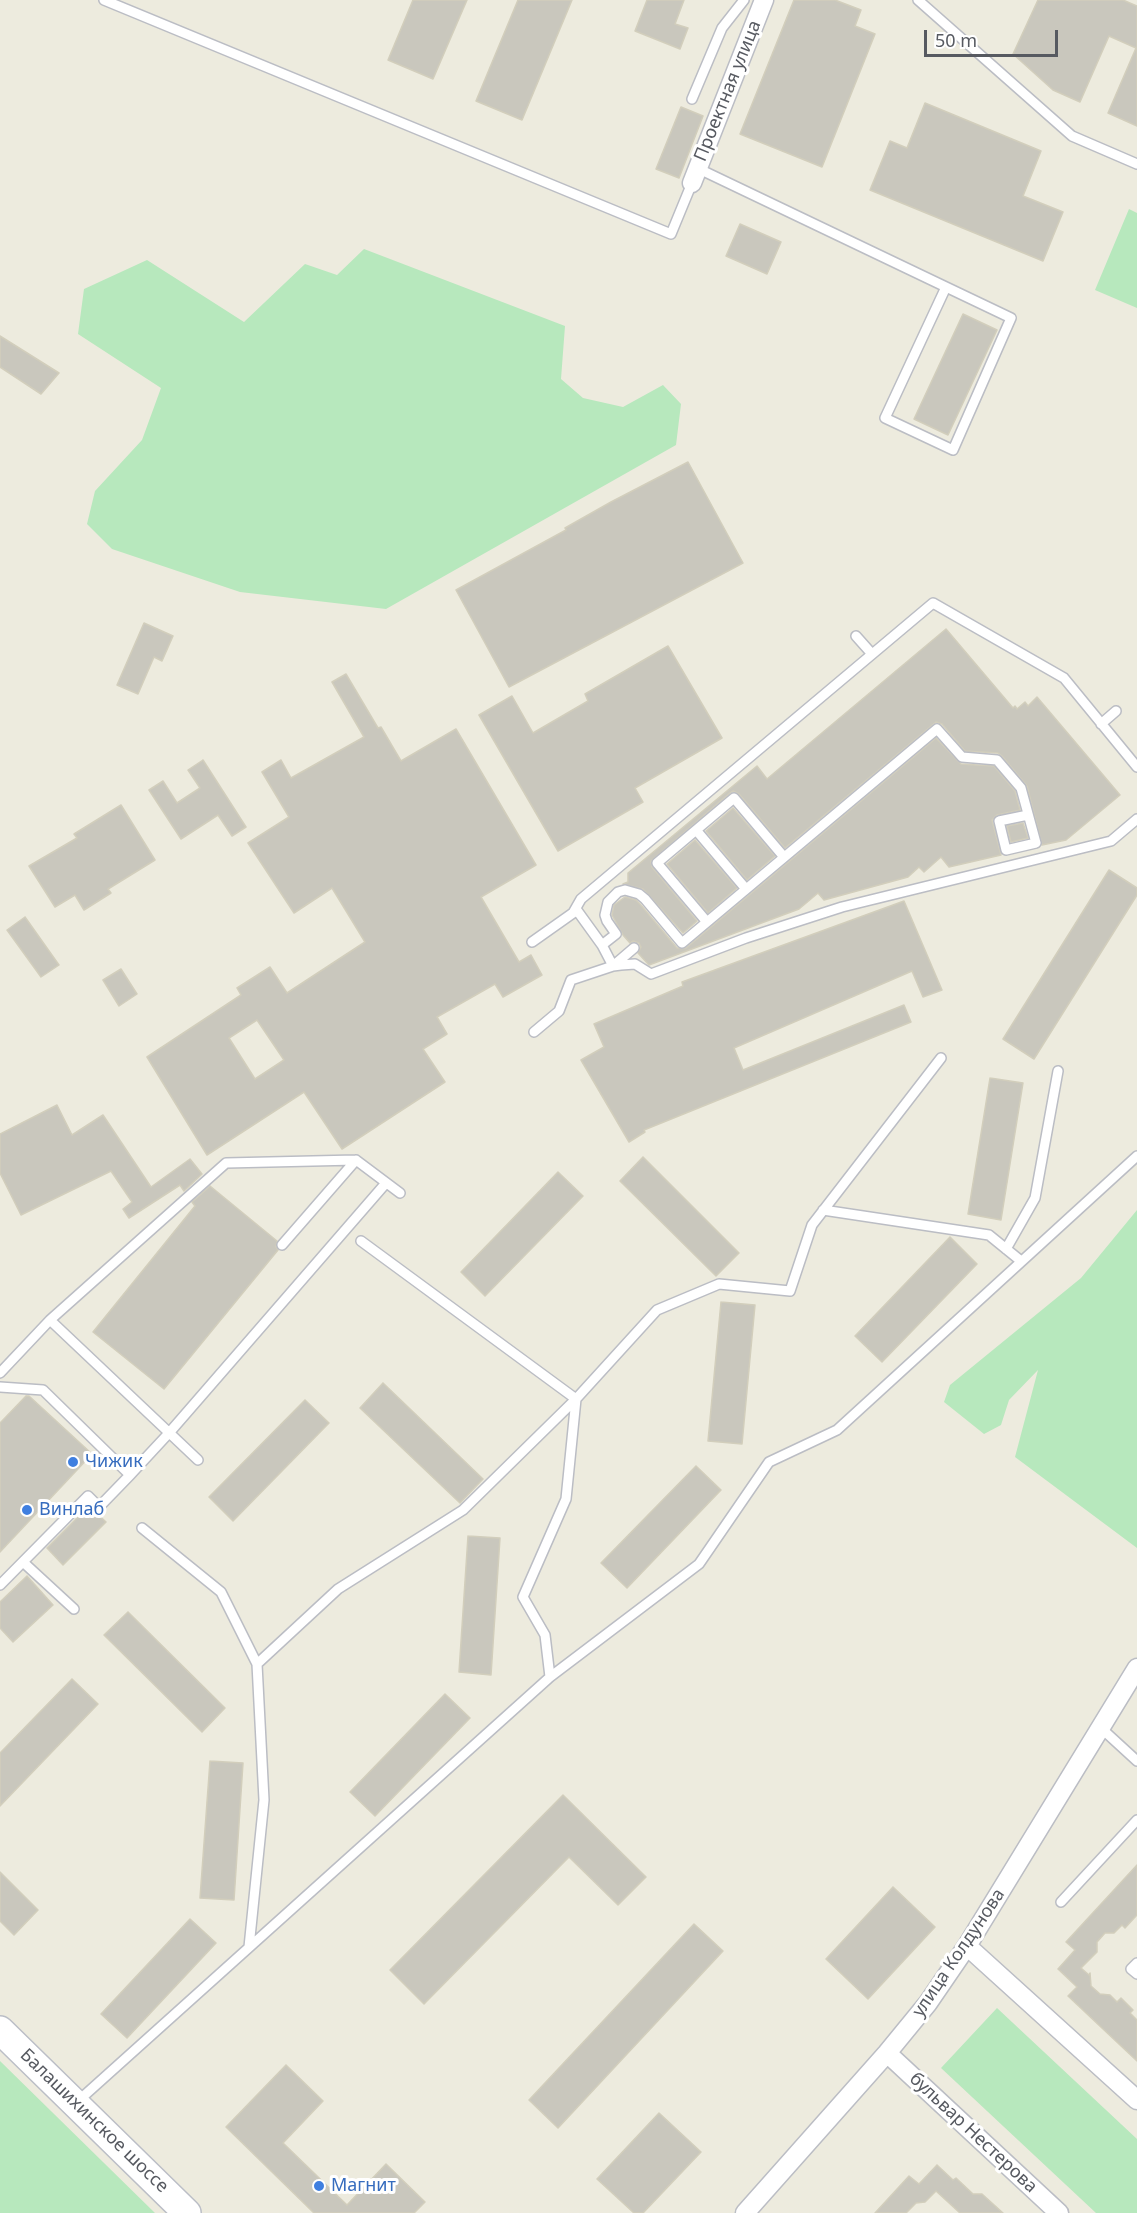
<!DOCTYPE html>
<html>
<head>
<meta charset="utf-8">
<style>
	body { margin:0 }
	#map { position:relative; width:1137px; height:2213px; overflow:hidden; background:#edebde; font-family:"Noto Sans",sans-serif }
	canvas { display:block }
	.scale { position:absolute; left:924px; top:30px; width:134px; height:27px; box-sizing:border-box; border:3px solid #575a61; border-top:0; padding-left:8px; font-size:18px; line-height:21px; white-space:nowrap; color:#575a61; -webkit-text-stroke:4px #fff; paint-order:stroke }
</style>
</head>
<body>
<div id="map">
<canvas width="1137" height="2213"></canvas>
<div class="scale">50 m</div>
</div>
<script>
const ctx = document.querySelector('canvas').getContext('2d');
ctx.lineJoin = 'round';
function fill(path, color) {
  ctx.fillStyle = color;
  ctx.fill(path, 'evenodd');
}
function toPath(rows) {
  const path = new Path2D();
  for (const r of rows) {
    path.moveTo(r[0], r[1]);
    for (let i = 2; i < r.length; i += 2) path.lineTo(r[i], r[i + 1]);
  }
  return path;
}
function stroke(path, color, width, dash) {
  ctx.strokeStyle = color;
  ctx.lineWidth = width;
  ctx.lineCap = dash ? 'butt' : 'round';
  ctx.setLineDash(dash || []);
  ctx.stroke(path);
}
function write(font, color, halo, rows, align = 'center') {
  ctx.font = font + ' "Noto Sans",sans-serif';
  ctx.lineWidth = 6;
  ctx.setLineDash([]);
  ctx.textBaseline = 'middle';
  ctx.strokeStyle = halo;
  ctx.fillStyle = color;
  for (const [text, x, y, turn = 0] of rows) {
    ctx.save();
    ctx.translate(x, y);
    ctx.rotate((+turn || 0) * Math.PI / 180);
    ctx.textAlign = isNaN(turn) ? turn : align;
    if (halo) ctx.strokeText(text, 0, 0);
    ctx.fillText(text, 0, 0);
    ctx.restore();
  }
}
fill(toPath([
	[1129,209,1137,213,1137,308,1095,290],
	[364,249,565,326,561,379,583,398,623,407,663,385,681,404,676,445,386,609,240,592,112,549,87,524,95,491,142,440,161,388,78,334,84,289,147,260,244,322,305,264,337,275],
	[1137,1210,1137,1548,1015,1457,1038,1370,1009,1400,1001,1425,984,1434,944,1402,950,1385,1081,1278],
	[997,2008,1137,2139,1137,2213,1096,2213,941,2068],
	[0,2061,155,2213,0,2213]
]), '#b7e8bd');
const building = toPath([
	[413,0,467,0,433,79,388,60,413,0],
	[518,0,572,0,522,120,476,101,518,0],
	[647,0,684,0,675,24,688,28,680,49,635,31,647,0],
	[794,0,835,0,861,10,855,26,875,34,822,167,740,134,794,0],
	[1038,0,1123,0,1137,6,1137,126,1108,113,1136,48,1109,36,1080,102,1053,90,1013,54,1038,0],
	[925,103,1041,151,1023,196,1063,212,1043,261,870,190,890,141,907,148,925,103],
	[681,107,703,116,679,178,656,169,681,107],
	[740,224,781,242,767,274,726,256,740,224],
	[963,314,997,330,948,435,914,419,963,314],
	[0,336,59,373,41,394,0,367,0,336],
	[688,462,743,563,509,687,456,590,566,530,565,528,611,502,688,462],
	[144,623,173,636,162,661,154,657,138,694,117,685,144,623],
	[946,629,1013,708,1015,706,1017,709,1025,702,1028,706,1037,697,1120,795,1066,840,1042,845,1027,786,1002,756,998,753,965,751,942,724,936,722,785,848,739,794,733,791,730,793,651,861,652,867,697,921,683,933,643,889,623,884,628,882,628,873,757,766,767,779,946,629],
	[668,646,722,738,635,788,643,802,558,851,479,715,512,696,533,733,588,701,585,694,668,646],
	[346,674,378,728,381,727,401,761,456,729,536,865,481,897,519,962,531,955,542,975,503,997,495,984,437,1017,447,1034,423,1049,445,1082,342,1149,304,1092,207,1155,147,1057,241,995,237,988,270,967,287,993,365,942,332,888,294,913,248,843,289,817,262,772,281,760,291,778,364,737,332,682,346,674],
	[257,1020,284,1060,255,1079,229,1038,257,1020],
	[936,738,961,764,994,766,1015,791,1020,810,997,815,992,820,1001,855,949,867,941,857,924,872,919,867,908,877,824,900,818,893,799,909,649,965,638,953,641,947,639,943,633,941,630,943,623,935,612,915,614,905,625,897,636,900,640,904,677,948,686,948,936,738],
	[203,760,246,827,232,836,218,815,181,839,149,790,163,781,177,803,200,788,188,770,203,760],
	[121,805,155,860,108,889,111,893,84,910,75,895,55,907,29,866,77,838,74,834,121,805],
	[733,808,775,856,747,880,706,831,733,808],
	[1023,823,1028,838,1011,842,1007,826,1023,823],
	[695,840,737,888,708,913,667,864,695,840],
	[1109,870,1137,888,1137,895,1034,1059,1003,1039,1109,870],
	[904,901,942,990,923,997,912,971,734,1048,743,1070,904,1005,911,1022,644,1130,645,1132,629,1142,581,1060,604,1047,594,1024,683,986,682,982,904,901],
	[25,917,59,965,41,977,7,930,25,917],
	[121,969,137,994,119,1006,103,980,121,969],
	[990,1078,1023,1083,1001,1220,968,1214,990,1078],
	[57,1105,72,1135,103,1115,151,1187,190,1159,202,1174,184,1191,180,1185,129,1218,123,1209,132,1202,111,1171,21,1215,0,1173,0,1134,57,1105],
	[643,1157,739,1253,716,1276,620,1181,643,1157],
	[558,1172,583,1196,485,1296,461,1272,558,1172],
	[210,1186,277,1241,276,1247,278,1250,164,1389,93,1332,195,1206,192,1202,210,1186],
	[950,1237,977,1264,882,1362,855,1336,950,1237],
	[721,1302,755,1305,742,1444,708,1441,721,1302],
	[383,1383,483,1479,460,1503,360,1408,383,1383],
	[26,1396,29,1396,92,1454,0,1552,0,1423,26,1396],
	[305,1400,329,1423,233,1521,209,1497,305,1400],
	[696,1466,721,1490,627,1588,601,1563,696,1466],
	[89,1506,106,1522,63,1565,47,1548,89,1506],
	[468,1536,500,1538,491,1675,459,1672,468,1536],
	[27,1576,53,1605,13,1642,0,1628,0,1602,27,1576],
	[128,1612,225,1708,202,1732,104,1635,128,1612],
	[72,1679,98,1704,0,1806,0,1753,72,1679],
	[445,1694,470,1718,375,1816,350,1792,445,1694],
	[210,1761,243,1763,234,1900,200,1898,210,1761],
	[563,1795,646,1877,618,1905,569,1857,424,2004,390,1970,563,1795],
	[1137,1865,1137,1915,1125,1928,1122,1925,1114,1933,1105,1933,1097,1942,1097,1952,1081,1968,1089,1975,1090,1973,1091,1986,1100,1994,1110,1995,1117,2002,1121,1998,1133,2010,1130,2013,1137,2020,1137,2061,1068,1996,1077,1987,1058,1969,1075,1950,1066,1942,1137,1865],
	[0,1872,38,1910,14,1935,0,1921,0,1872],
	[893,1887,935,1927,868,1999,826,1959,893,1887],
	[190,1919,216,1943,127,2038,101,2014,190,1919],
	[694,1924,723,1951,558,2128,529,2100,694,1924],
	[286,2065,323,2101,283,2143,347,2205,386,2164,425,2202,414,2213,314,2213,226,2127,286,2065],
	[659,2113,701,2152,643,2213,634,2213,597,2179,659,2113],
	[937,2165,953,2180,956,2178,973,2194,982,2194,1003,2213,960,2213,936,2191,925,2202,916,2203,906,2213,875,2213,909,2176,919,2184,937,2165]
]);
fill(building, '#c9c7bd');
stroke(building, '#d2cebc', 1.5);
const service = toPath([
	[104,0,671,234,692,183],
	[918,0,1072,136,1137,164],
	[692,99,722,28,744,0],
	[697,168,946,287,885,418,953,450,1011,318,946,287],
	[856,636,872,654],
	[1101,724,1116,711],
	[696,830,746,889],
	[576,909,602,945,613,966,634,948],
	[707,922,657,863,734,798,784,857],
	[532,942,573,913,581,899,933,603,1064,678,1137,767],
	[602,945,616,934,607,921,605,915,608,902,618,892,625,890,639,894,645,899,682,943,937,729,962,757,997,760,1021,788,1036,843,1006,850,999,821,1028,815],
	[534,1032,559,1011,571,980,613,966,621,965,635,964,651,974,746,938,842,907,1111,841,1137,819],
	[823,1210,989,1235,1021,1261],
	[282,1245,356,1160],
	[1006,1249,1035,1198,1058,1071],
	[50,1320,226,1163,356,1160,400,1193],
	[0,1373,50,1320,198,1460],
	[0,1387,43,1390,130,1475],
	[142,1528,221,1592,257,1664,338,1589,463,1510,576,1399,361,1241],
	[23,1562,74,1609],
	[0,1585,88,1496,99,1507,130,1475,169,1433,386,1183],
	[550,1677,545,1635,523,1597,566,1499,576,1399,657,1310,719,1284,790,1291,812,1225,941,1058],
	[1101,1728,1137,1761],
	[1061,1902,1137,1820],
	[249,1947,264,1800,257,1664],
	[1137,1963,1131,1969,1137,1974],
	[77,2102,550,1677,699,1564,769,1462,837,1430,1137,1156]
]);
const minor = toPath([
	[692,183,764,0],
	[967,1946,1137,2100],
	[887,2053,1059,2213],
	[745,2213,887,2053,928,2003,967,1946,1137,1668]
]);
const secondary = toPath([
	[0,2030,187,2213]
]);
stroke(service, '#bbbdc4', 12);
stroke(minor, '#bbbdc4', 21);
stroke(secondary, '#bbbec6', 30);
stroke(service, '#fff', 9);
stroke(minor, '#fff', 18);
stroke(secondary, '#fff', 27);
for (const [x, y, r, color] of [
	[73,1462,6,"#3f7fe0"],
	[27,1510,6,"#3f7fe0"],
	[319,2186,6,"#3f7fe0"]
]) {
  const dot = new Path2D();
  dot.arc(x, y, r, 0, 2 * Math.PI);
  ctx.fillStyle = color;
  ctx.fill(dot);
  stroke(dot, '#fff', 2);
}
write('18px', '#575a61', '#fff', [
	["Проектная улица",728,91,-68],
	["улица Колдунова",959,1953,-56],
	["Балашихинское шоссе",94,2121,44],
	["бульвар Нестерова",973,2133,43]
]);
write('18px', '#366cbe', '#fff', [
	["Чижик",85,1462],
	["Винлаб",39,1510],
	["Магнит",331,2186]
], 'left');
</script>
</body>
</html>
